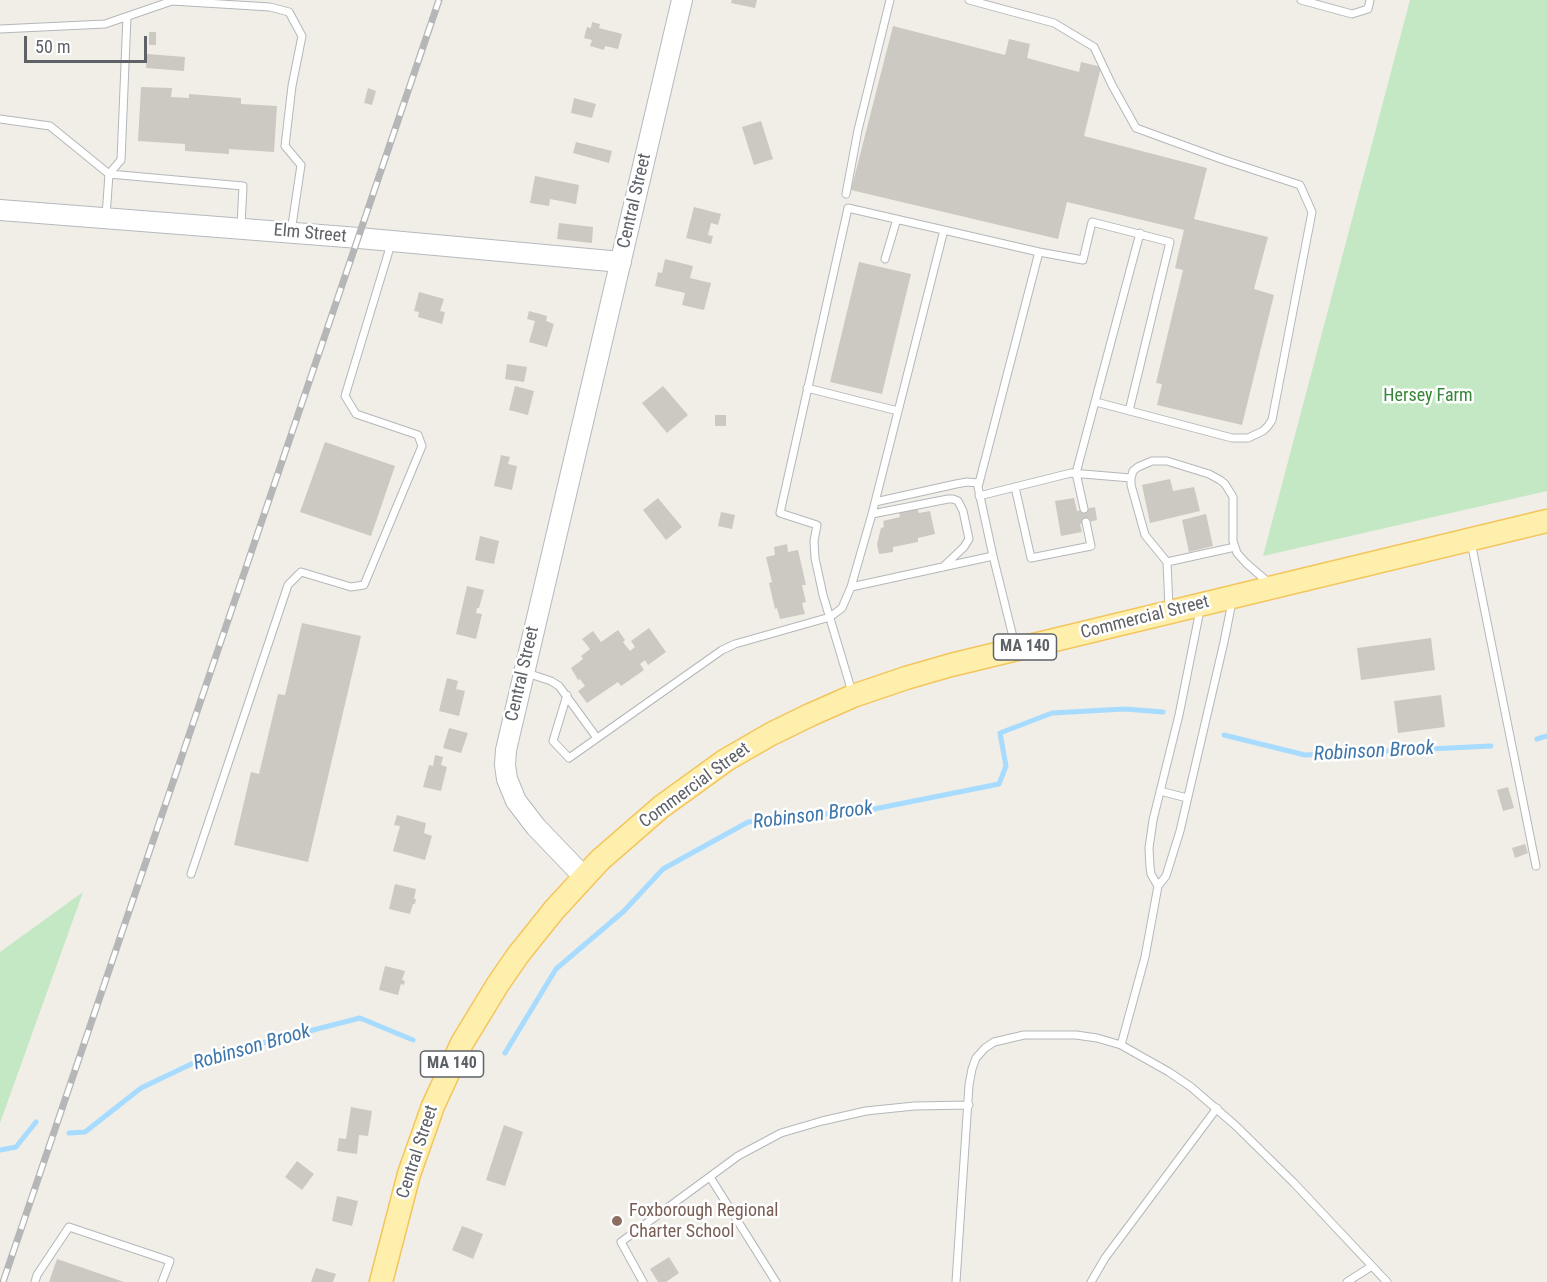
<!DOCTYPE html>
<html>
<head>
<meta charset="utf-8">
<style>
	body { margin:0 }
	#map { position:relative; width:1547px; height:1282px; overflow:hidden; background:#f0eee6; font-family:"Roboto Condensed",sans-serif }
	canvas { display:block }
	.scale { position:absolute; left:24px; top:36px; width:123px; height:27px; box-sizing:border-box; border:3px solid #5e6267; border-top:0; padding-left:8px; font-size:18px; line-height:21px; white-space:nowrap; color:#5e6267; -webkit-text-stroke:4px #fff; paint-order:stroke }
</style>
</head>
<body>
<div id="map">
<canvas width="1547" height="1282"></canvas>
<div class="scale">50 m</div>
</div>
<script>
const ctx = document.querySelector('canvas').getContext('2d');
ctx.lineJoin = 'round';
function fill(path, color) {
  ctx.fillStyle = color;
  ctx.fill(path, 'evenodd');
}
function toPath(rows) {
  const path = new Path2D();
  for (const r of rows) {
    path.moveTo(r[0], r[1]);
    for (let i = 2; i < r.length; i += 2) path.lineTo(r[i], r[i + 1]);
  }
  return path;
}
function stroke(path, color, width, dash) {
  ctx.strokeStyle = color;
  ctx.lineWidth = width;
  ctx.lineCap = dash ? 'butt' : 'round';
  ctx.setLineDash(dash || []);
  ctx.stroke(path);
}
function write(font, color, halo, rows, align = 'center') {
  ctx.font = font + ' "Roboto Condensed",sans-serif';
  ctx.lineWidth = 5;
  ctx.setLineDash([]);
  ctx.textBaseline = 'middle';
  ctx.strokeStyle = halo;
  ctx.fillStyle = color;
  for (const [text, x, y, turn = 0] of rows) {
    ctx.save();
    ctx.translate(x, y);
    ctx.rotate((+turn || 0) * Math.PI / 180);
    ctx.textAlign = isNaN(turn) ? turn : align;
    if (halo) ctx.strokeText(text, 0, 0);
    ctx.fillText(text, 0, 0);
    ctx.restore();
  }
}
fill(toPath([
	[1410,0,1547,0,1547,491,1263,556],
	[83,892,0,1123,0,952]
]), '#c4e8c3');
stroke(toPath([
	[1224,735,1305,755,1491,746],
	[1537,739,1547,736],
	[505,1053,556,969,624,911,663,869,748,822,874,809,999,784,1006,766,1000,733,1052,713,1125,709,1163,712],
	[69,1133,85,1132,141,1088,204,1058,360,1018,413,1040],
	[0,1150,16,1147,36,1122]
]), '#a7dbff', 5);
fill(toPath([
	[732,0,757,0,755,8,731,3],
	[592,22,600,24,599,28,622,34,618,49,605,46,604,50,590,46,592,40,584,38,587,27,591,28],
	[893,26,1005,55,1009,39,1030,44,1027,58,1079,72,1081,62,1101,67,1084,136,1207,168,1194,219,1268,237,1254,289,1274,295,1242,425,1157,405,1162,384,1156,383,1183,270,1175,268,1184,230,1067,202,1058,239,851,190],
	[149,32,156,32,156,45,149,45],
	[147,54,185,57,184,71,146,68],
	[141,87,172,88,171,97,189,98,189,94,241,98,241,104,277,106,274,152,229,149,229,154,185,151,185,144,138,141],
	[368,88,376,91,372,105,364,103],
	[574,98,596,104,592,118,571,113],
	[761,121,773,159,754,165,742,127],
	[576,142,612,151,609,163,573,153],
	[535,176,579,185,576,204,550,199,549,206,530,203],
	[694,207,721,214,718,225,711,223,708,235,713,236,711,244,686,238],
	[559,223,593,227,592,243,557,239],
	[665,259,693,266,690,278,711,283,704,310,682,305,685,293,655,286,658,272,662,273],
	[859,262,911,274,882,394,830,382],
	[419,292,444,299,440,311,445,312,442,324,418,317,419,312,414,311],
	[529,311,547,316,546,321,554,324,547,347,529,342,535,321,527,319],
	[507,364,527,367,524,382,505,379],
	[515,386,534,391,528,415,509,410],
	[663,386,688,415,667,433,642,403],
	[715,415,726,415,726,426,715,426],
	[325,442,395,466,371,536,300,512],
	[501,455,510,457,508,464,517,466,512,490,494,486],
	[1170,479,1173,491,1194,487,1200,511,1150,523,1142,485],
	[658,498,682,527,666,540,643,510],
	[1074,498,1077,511,1095,507,1097,520,1080,524,1082,532,1061,536,1055,501],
	[917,508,919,513,930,511,935,534,918,538,918,542,893,547,893,552,879,554,877,544,881,528,884,527,883,521,900,517,899,512],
	[721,512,735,515,732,529,718,526],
	[1206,514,1213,546,1189,552,1182,520],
	[480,536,499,541,494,564,475,560],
	[787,544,788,552,798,550,806,585,802,585,806,602,802,603,805,614,780,619,777,608,775,609,769,583,772,582,766,557,775,555,774,547],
	[467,586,484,590,479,608,477,608,476,613,482,614,476,639,456,634],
	[302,623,361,636,308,862,234,845,251,772,259,774,278,694,285,695],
	[649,628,666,652,648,665,645,660,640,664,644,670,621,686,618,682,587,703,578,691,585,686,580,679,578,680,571,668,583,659,581,656,590,649,582,639,593,631,601,642,618,630,625,640,623,642,630,651,635,647,631,641],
	[1431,638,1435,670,1361,680,1357,648],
	[447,678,458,681,456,689,465,691,459,716,439,711],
	[1441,695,1445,727,1398,733,1394,701],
	[449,728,468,733,461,753,443,748],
	[435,755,443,757,441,765,447,767,441,791,423,787,429,765,433,766],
	[1508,787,1514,808,1503,811,1497,790],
	[397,815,426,823,424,833,432,836,425,860,393,851,400,826,394,825],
	[1525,844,1528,853,1515,858,1512,848],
	[395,884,416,889,414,899,416,899,415,904,413,904,410,914,389,909],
	[385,966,405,971,402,980,405,981,404,985,401,984,398,995,379,990],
	[351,1107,372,1111,368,1136,359,1135,357,1154,337,1151,339,1138,346,1139],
	[504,1125,523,1132,505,1186,486,1180],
	[297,1161,314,1174,302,1190,285,1177],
	[337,1196,358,1201,352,1226,332,1221],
	[462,1226,483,1234,473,1259,452,1250],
	[669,1257,679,1273,666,1282,658,1282,650,1269],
	[57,1259,124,1282,49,1282],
	[316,1268,336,1274,333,1282,311,1282]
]), '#ccc9c3');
const lane = toPath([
	[969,0,1054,23,1094,47,1112,85,1136,128,1221,159,1300,185,1312,212,1272,420,1268,426,1263,431,1248,438,1232,438,1096,402],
	[1301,0,1352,14,1368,9,1370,0],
	[0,29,105,24,172,1,270,7,289,12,302,36,292,86,285,146,301,165,291,232],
	[0,119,50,126,109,174,121,160,127,17],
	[846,194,858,130,890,0],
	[106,216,109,174,243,186,241,226],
	[885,259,897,219],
	[807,388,898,411],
	[1015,487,1031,558,1091,546,1086,522],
	[979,496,1071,473,1131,478],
	[875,502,956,484,967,482,978,483],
	[1084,509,1076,473,1140,233],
	[872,514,948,499,953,499,958,501,963,511,969,539,964,547,943,567],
	[1471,542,1536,866],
	[1167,562,1235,547],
	[851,587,993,556],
	[1232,602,1224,642,1180,831,1166,876,1158,886,1145,957,1121,1045,1169,1072,1191,1087,1235,1125,1294,1183,1387,1282],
	[1169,608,1167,562,1145,535,1131,485,1131,478,1133,471,1138,467,1152,461,1167,461,1209,474,1220,480,1225,484,1233,497,1233,541,1237,553,1246,563,1269,583],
	[1015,645,993,556,978,487,1039,252],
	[527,673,551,681,559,686,597,738],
	[852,692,823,595,815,558,814,541,817,525,780,513,848,208,1039,252,1083,260,1092,222,1170,242,1129,411],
	[567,695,553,741,569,758,722,650,735,644,830,617,842,608,851,587,872,514,944,230],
	[1160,791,1187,798],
	[191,874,288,585,301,572,351,587,364,585,422,446,418,435,356,414,345,396,391,244],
	[1158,886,1151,874,1150,867,1149,848,1153,820,1179,715,1200,610],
	[710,1177,776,1282],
	[35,1282,37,1275,69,1227,170,1261,162,1282],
	[643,1282,621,1242,738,1156,781,1133,822,1121,866,1111,914,1106,969,1105],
	[956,1282,969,1085,972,1069,976,1058,985,1048,994,1042,1024,1035,1076,1035,1097,1038,1121,1045],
	[1091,1282,1105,1258,1217,1108],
	[1347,1282,1372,1266]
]);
const secondary = toPath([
	[0,210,359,238,621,262],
	[584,877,536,827,516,801,507,779,505,765,506,750,682,0]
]);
const primary = toPath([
	[381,1282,409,1174,433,1106,462,1043,498,984,518,955,554,910,600,860,661,807,726,760,771,734,810,715,853,696,906,678,951,665,1547,521]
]);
stroke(lane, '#b4b7bb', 9);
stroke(secondary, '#b5b9be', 22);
stroke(primary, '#f4c55c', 25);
stroke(lane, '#fff', 7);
stroke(secondary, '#fff', 20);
stroke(primary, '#ffefac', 22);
const rail = toPath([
	[3,1282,439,0]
]);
stroke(rail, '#b5b6b7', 7);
stroke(rail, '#fff', 4.5, [14]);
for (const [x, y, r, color] of [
	[617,1221,6,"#8d6e63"]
]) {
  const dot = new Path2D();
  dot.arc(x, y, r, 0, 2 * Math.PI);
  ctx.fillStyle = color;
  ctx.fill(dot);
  stroke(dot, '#fff', 2);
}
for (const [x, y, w] of [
	[1025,647,63],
	[452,1064,63]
]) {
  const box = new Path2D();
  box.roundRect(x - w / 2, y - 13, w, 26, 4.5);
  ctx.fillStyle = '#fff';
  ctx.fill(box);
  stroke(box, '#5e6267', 1.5);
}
write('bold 16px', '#5e6267', null, [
	["MA 140",1025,647],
	["MA 140",452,1064]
]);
write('18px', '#5e6267', '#fff', [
	["Central Street",635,201,-77],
	["Elm Street",310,234,5],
	["Commercial Street",1145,618,-14],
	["Central Street",523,674,-77],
	["Commercial Street",695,786,-36],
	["Central Street",418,1152,-72]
]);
write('18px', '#348736', '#fff', [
	["Hersey Farm",1428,396]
]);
write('18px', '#785e54', '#fff', [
	["Foxborough Regional",629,1211],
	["Charter School",629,1232]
], 'left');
write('italic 20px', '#3e76ab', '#fff', [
	["Robinson Brook",1374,752,-3],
	["Robinson Brook",813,816,-7],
	["Robinson Brook",252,1048,-16]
]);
</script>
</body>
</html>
